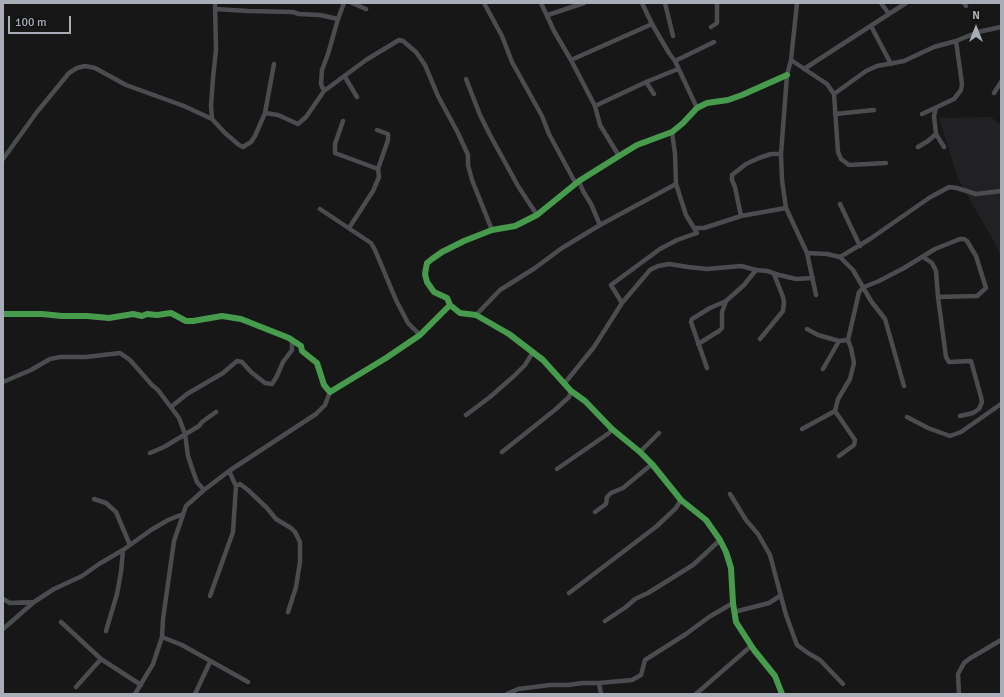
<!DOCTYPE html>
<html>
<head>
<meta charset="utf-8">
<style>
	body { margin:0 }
	#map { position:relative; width:1004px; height:697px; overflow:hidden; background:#171717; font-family:Signika,sans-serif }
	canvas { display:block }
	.frame { position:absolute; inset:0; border:4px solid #a8adb8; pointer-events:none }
	.north { position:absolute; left:956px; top:8px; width:40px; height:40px; -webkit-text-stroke:3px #111113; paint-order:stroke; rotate:0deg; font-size:11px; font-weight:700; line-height:16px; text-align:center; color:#a8adb8 }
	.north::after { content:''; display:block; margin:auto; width:14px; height:18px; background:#a8adb8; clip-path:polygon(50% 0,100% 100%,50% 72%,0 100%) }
	.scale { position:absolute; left:8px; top:16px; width:63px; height:18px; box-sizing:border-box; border:2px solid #a8adb8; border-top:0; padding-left:5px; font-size:12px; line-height:14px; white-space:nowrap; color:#a8adb8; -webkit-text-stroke:3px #111113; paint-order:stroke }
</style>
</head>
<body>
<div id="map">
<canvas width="1004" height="697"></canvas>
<div class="frame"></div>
<div class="north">N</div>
<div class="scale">100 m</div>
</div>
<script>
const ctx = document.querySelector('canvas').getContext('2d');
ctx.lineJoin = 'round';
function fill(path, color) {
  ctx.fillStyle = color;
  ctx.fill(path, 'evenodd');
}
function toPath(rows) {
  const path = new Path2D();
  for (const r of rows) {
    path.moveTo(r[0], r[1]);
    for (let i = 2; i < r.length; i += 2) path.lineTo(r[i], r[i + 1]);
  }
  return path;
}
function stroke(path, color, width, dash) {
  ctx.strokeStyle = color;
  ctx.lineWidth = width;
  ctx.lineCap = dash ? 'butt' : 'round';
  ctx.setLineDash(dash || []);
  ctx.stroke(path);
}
fill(toPath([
	[991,117,1001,125,1001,258,996,245,958,179,939,118]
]), '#212123');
stroke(toPath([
	[352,3,366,9],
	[484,3,502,36,512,62,542,116,549,134,576,184],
	[541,3,554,31,571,60,595,106,600,125,619,156],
	[642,3,652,24,669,53,675,61,697,108],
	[665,3,673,36],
	[797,3,791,60,787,75,781,154,782,180,786,208,807,253,816,295],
	[881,3,889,14],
	[964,3,966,6],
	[215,9,248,11,293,12,299,14,320,15,338,19],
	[548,15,584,3],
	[871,26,891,64],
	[711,27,717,23,717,3],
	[571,60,652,24],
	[791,60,827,84,834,94,838,152,841,159,849,165,886,163],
	[675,61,714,42],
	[804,69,906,3],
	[345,77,357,97],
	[466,79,480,115,490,135,518,186,537,215],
	[324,91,321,84,322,70,328,54,338,19,344,3],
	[994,93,1001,82],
	[654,94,646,82,678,69],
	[834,94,866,71,877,66,904,61,934,47,956,41],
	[595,106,646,82],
	[265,113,274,64],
	[835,114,874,110],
	[922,114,954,99,961,90,962,84,956,41,978,32,1001,27],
	[212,119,225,133,239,145,243,147,251,142,255,136,265,113,278,115,298,124,306,117,324,91,366,60,399,40,403,41,416,52,425,65,438,96,458,133,468,155,468,165,472,180,492,230],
	[343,121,335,144,335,153,378,169,379,177,373,191,349,228],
	[377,130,388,134,388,140,378,169],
	[672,132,675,154,676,184,686,215,694,228,704,228,741,216,786,208],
	[936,134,944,147],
	[918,147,928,141,936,134,934,116,936,108],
	[3,159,37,112,69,73,77,68,85,66,95,68,126,85,184,106,212,119,211,106,213,78,216,50,215,3],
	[579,181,583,191,591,204,600,225],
	[840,204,860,246],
	[320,209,371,243,375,250,396,300,408,323,420,335],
	[741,216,735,187,732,180,732,175,746,164,759,158,771,154,781,154],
	[807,253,827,254,840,257,853,270,871,301,885,319,904,386],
	[840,257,870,239,929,198,949,187,957,188,976,194,1001,191],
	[923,257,932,263,936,271,938,297,946,357,949,362,971,361,981,397,982,402,979,409,973,413,960,416],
	[622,303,611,285,660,249,677,240,697,233,694,228],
	[450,305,460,313,476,315,509,334,543,360,571,391,585,401,612,429,640,452,652,464,681,500,706,520,720,540,726,552,731,568,733,603,736,622,754,650,775,676,782,694],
	[3,314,42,314,62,316,87,316,109,318,133,314,142,316,147,314,157,315,171,313,186,321,193,321,222,316,241,319,289,338,301,346,302,351,317,363,324,385,330,392,386,358,420,335,450,305,447,298,434,292,427,282,425,274,426,268,427,263,432,259,442,252,464,241,492,230,515,226,537,215,579,181,619,156,637,145,672,132,683,123,697,108,707,103,728,100,742,95,787,75],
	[476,315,500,290,535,268,562,248,600,225,676,184],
	[807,329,818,335,839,341],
	[760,339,783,311,784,302,783,297,774,274],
	[698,344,719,331,722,328,722,312,726,301,744,285,756,270],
	[707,368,691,322,692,319,710,308,726,301],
	[823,369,839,341,848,340],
	[3,382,31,370,50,359,60,357,86,357,120,353,130,360,152,385,158,390,179,418,185,434,188,456,193,471,197,482,204,490],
	[564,384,594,347,622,303,650,270,658,266,669,264,688,267,707,269,741,266,756,270,767,271,779,275,796,279,813,278],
	[171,407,187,394,223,373,237,361,242,362,251,372,265,383,272,384,277,376,283,362,292,350,292,340],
	[835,411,855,440,854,445,839,456],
	[466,415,490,397,514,376,525,365,533,352],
	[907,417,928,428,950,436,961,432,1001,404],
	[802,429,835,411,838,399,850,379,854,363,851,348,848,340,859,292,864,287,879,281,904,268,935,249,960,239,964,239,967,241,976,256,986,288,977,296,938,297],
	[502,452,556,409,569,397,571,391],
	[640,452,659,433],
	[150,453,164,447,199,426,202,422,216,412],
	[557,469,609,433,612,429],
	[236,486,240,484,248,490,267,508,276,519,291,528,295,532,300,542,300,562,296,587,288,612],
	[730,494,746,520,758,534,770,555,786,615,797,645,808,653,820,660,843,684],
	[94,499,106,503,116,512,130,545],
	[595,512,606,504,607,497,611,493,623,488,652,464],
	[569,593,657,526,676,508,681,500],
	[210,596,233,532,236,486,229,471],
	[3,599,10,603,34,602,54,589,82,576,99,564,123,550,151,530,168,520,183,514],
	[734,612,769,603,780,596],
	[605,621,626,607,635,599,648,593,693,565,720,540],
	[61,622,101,659,141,685],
	[3,629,34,602],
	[106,631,117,594,121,572,123,550],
	[162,637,182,645,248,682],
	[599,683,632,680,641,675,645,660,686,634,709,617,733,603],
	[76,687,101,659],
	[135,694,153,664,162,637,163,619,174,541,186,506,204,490,229,471,316,414,325,405,330,392],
	[195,694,210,662],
	[507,694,518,689,550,685,568,685,583,683,599,683,601,694],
	[696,694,751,646],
	[959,694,958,674,964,663,969,659,1001,640]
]), '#4b4c50', 4.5);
stroke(toPath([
	[450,305,460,313,476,315,509,334,543,360,571,391,585,401,612,429,640,452,652,464,681,500,706,520,720,540,726,552,731,568,733,603,736,622,754,650,775,676,782,694],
	[3,314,42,314,62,316,87,316,109,318,133,314,142,316,147,314,157,315,171,313,186,321,193,321,222,316,241,319,289,338,301,346,302,351,317,363,324,385,330,392,386,358,420,335,450,305,447,298,434,292,427,282,425,274,426,268,427,263,432,259,442,252,464,241,492,230,515,226,537,215,579,181,619,156,637,145,672,132,683,123,697,108,707,103,728,100,742,95,787,75]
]), '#469c4c', 6);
</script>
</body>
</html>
